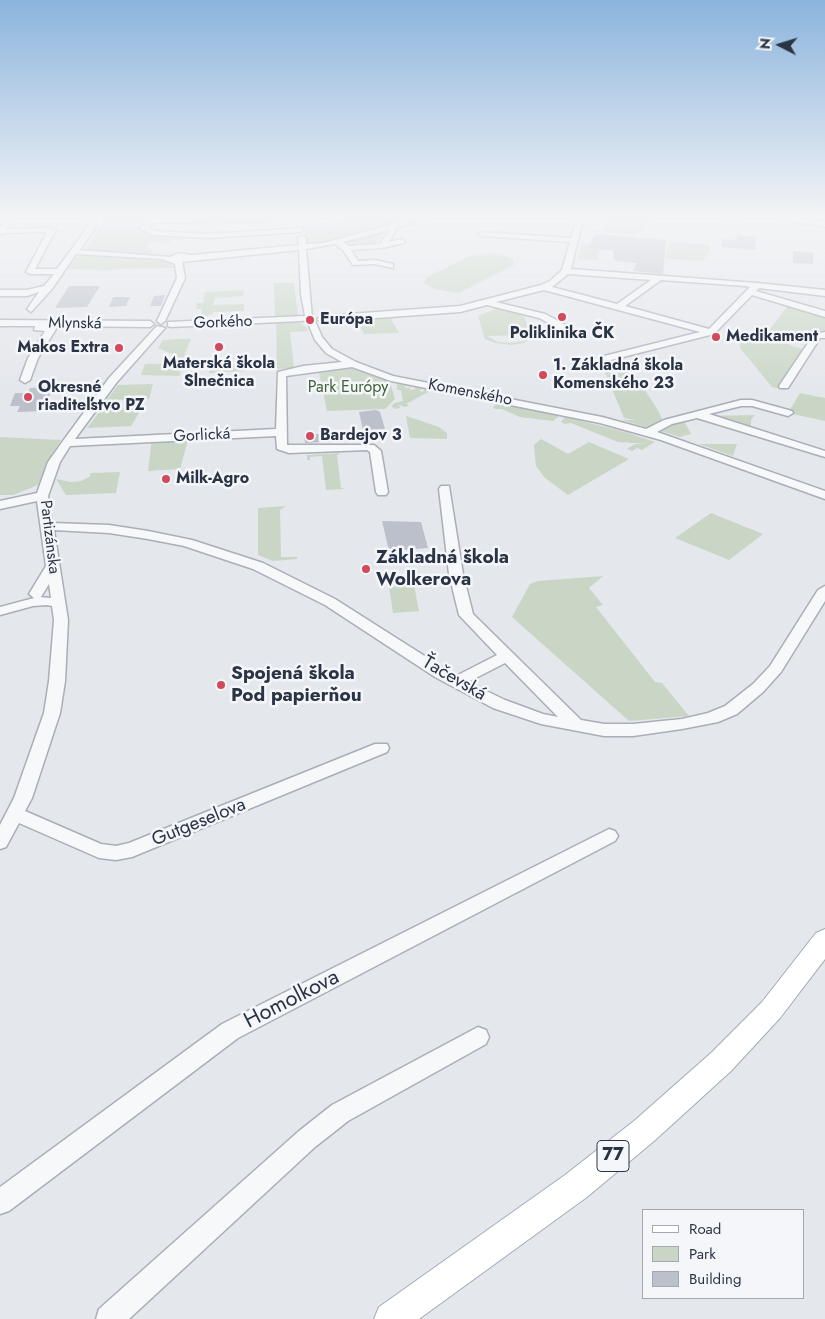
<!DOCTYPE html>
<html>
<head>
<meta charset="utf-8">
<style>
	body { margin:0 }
	#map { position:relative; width:825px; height:1319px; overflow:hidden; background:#e4e7ec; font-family:Jost,sans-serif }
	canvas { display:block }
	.legend { position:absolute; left:642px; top:1209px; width:162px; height:90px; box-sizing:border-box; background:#f4f6f9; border:1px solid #a4a8b1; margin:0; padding:6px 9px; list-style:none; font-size:15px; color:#2b3445 }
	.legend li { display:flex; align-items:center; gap:10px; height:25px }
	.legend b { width:25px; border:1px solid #a4a8b1 }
	.north { position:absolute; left:755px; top:20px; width:50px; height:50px; -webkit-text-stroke:4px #f4f6f9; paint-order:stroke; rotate:275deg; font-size:14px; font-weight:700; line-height:20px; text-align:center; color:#2b3445 }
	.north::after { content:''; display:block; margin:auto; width:18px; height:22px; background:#2b3445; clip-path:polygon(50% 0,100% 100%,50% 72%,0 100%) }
</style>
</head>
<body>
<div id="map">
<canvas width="825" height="1319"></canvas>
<ul class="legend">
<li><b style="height:6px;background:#fff"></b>Road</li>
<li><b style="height:14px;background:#c9d6c5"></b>Park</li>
<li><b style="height:14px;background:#bbc0ca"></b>Building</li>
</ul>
<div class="north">N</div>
</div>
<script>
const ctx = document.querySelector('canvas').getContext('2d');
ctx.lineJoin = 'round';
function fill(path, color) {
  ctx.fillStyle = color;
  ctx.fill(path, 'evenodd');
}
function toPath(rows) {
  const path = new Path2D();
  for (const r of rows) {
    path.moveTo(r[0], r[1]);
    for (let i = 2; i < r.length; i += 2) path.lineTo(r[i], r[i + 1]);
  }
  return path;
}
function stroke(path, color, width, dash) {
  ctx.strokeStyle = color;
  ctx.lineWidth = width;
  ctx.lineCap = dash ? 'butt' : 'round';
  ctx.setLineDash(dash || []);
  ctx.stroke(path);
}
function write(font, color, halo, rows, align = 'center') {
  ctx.font = font + ' Jost,sans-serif';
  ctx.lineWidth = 5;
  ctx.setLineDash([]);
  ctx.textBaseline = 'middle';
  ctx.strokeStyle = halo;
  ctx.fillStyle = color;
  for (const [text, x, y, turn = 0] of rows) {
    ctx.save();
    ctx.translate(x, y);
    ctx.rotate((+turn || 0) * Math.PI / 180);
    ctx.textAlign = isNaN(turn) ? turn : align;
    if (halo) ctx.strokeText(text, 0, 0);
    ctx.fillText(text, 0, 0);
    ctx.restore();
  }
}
fill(toPath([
	[103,215,172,215,171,217,180,218,177,221,151,221,145,228,150,232,145,234,184,238,182,240,171,240,168,244,151,242,145,249,151,248,153,254,88,250,87,246,104,221,99,221],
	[342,215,399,215,408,218,396,224,332,242,307,245,304,231,305,222,316,222,321,226,342,219],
	[586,215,615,215,653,217,637,235,589,231,590,229,603,230,609,221,585,219],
	[390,229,390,232,386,232,375,244,349,247,343,243],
	[677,242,710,245,710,252,702,261,669,259,663,255,667,252,668,246],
	[582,244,589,245,589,248,604,249,599,252,597,260,578,259],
	[494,253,513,258,514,265,459,293,434,289,424,283,427,277,470,256],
	[88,254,164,261,175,267,176,269,176,276,175,268,122,269,92,272,103,270,69,269,76,257],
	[274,283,294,283,298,316,275,319],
	[244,290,243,296,215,298,213,305,244,304,244,311,213,312,212,314,204,317,201,317,202,309,196,309,197,303,203,303,205,292],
	[790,303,825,314,825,332,822,335,798,334,785,339,791,346,807,350,784,386,786,390,772,387,740,348,739,340,740,337,763,338],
	[495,309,508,309,524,315,531,339,524,343,512,345,494,343,485,339,478,316],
	[527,335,523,341,510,343,498,342,487,336],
	[389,315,399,333,364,334,355,317],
	[276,323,300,323,306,327,308,331,290,332,294,368,277,369],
	[176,339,191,339,183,359,158,348,163,340],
	[622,354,659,412,663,421,649,428,622,420,635,420,624,418,600,360],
	[145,364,169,364,181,372,179,376,141,375],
	[248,364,247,370,245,371,209,373,209,366],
	[353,364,391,378,390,382,395,399,385,409,327,411,318,368],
	[153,384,149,399,107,400,118,385],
	[397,384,406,385,404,387,407,388,412,387,409,389,413,390,416,387,422,389,419,391,423,392,424,389,430,391,406,404,409,405,406,407,399,405,400,408,395,409,391,406,395,403,403,401,401,390,397,390],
	[800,393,825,398,825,421,788,413],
	[497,404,527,409,559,416,553,421,520,417,502,409,495,409,493,407],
	[142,408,131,426,87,428,100,411],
	[755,415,751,420,751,428,717,416,707,416],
	[406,416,439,427,447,433,447,439,410,438],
	[565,417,625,432,655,442,642,450,637,448,632,451,627,449,635,444,649,444,618,442,571,423,565,424,561,422],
	[683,419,691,434,680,437,657,430],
	[189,436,180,469,148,471,152,438],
	[0,437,61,440,49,460,38,485,13,495,0,495],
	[541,439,568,454,589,442,629,459,568,495,545,478,536,466,534,445],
	[699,444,737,444,733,456],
	[341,453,337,455,341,488,345,489,326,490,322,456,310,457,310,460,307,460,307,455],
	[120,472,116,493,66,495,56,479,71,482,81,481,89,477,91,473],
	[286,506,280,510,281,557,297,557,297,559,273,561,258,555,258,508],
	[711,513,763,534,729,560,675,538],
	[603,576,589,588,603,605,596,607,655,682,662,683,689,716,629,721,512,617,530,584,538,581],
	[414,585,419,611,393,613,389,587]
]), '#c9d6c5');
fill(toPath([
	[595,234,666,240,663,274,634,271,636,263,615,261,615,259,613,259,614,251,589,248],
	[737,235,756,237,755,250,721,247,722,239,737,240],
	[793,251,813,253,813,264,793,263],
	[69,286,100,286,87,307,55,308],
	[165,295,161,306,150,306,154,296],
	[113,297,130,297,126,306,109,307],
	[52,387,45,411,17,412,20,406,10,406,15,393,28,393,30,388],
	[376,410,380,412,385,429,363,430,359,412],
	[356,431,358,440,305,443,304,435],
	[382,521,421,522,428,548,389,551]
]), '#bbc0ca');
const minor = toPath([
	[9,215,15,215,6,229,52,228,56,230,35,269,57,269,87,228,91,215,97,215,95,228,80,250,170,257,178,253,192,255,299,245,298,238,302,236,306,238,306,244,324,243,386,226,418,215,427,215,397,228,389,242,401,239,405,241,404,243,382,248,351,250,358,261,375,260,393,264,393,268,375,264,353,265,343,250,335,244,306,249,312,318,302,321,171,327,168,326,168,322,305,316,301,294,299,250,182,262,185,278,165,321,161,324,157,321,177,278,175,264,162,259,76,254,52,289,31,312,27,309,39,292,27,296,0,296,0,290,27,290,44,286,54,274,30,274,26,272,47,232,4,233,0,235,0,228,9,215],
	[390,230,380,244,348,246,343,242,390,230],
	[578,215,584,215,571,269,757,283,825,290,825,296,759,288,756,291,825,311,825,317,752,295,714,334,607,361,604,360,604,356,700,332,544,290,496,302,545,314,579,332,579,336,573,336,539,318,487,305,460,312,321,322,317,319,321,316,460,306,541,285,550,281,562,270,570,242,482,236,478,234,482,232,571,238,578,215],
	[568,274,651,280,617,304,552,287,568,274],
	[661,280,745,286,750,287,709,329,625,306,661,280],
	[727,215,777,215,778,216,774,218,730,217,727,215],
	[302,217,304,220,153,223,149,228,155,231,208,234,304,228,301,232,208,238,153,235,140,228,151,219,302,217],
	[0,320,150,321,154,324,150,327,47,326,56,329,38,358,30,380,25,383,20,380,28,358,45,331,34,330,35,326,0,326,0,320],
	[312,320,315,321,322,337,332,349,356,362,393,376,602,417,646,429,664,420,741,400,752,400,792,411,793,413,788,416,752,406,741,406,709,414,825,451,825,457,697,418,672,424,657,432,825,491,825,499,661,440,600,423,391,381,352,367,286,376,287,445,374,445,381,451,388,492,386,495,378,495,376,492,370,452,367,450,289,453,277,449,276,436,70,446,60,462,48,496,52,523,109,525,148,531,192,540,263,563,335,599,456,676,497,655,459,615,449,574,439,489,441,486,449,486,463,574,473,614,581,720,604,724,633,724,682,719,708,713,725,706,753,684,770,666,818,590,825,586,825,601,781,672,763,692,737,714,718,722,682,729,633,736,604,736,541,724,493,708,435,677,325,605,253,569,184,546,148,539,109,533,54,530,68,620,65,681,60,713,32,798,25,811,101,844,116,846,129,843,375,744,387,744,389,748,387,752,132,857,116,860,99,858,19,823,6,847,0,849,0,825,14,798,44,713,49,681,54,620,52,606,47,605,33,606,0,615,0,607,34,598,29,594,46,566,37,501,0,509,0,501,37,493,48,462,63,441,109,378,157,326,165,328,117,382,75,439,276,429,278,372,303,366,342,362,326,353,315,340,308,323,312,320],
	[49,584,51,598,39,597,41,597,49,584],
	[505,663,558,717,543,714,505,700,468,682,505,663],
	[825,332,825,338,820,338,788,388,780,388,779,386,814,334,825,332],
	[609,829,615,831,618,836,615,841,238,1038,9,1211,0,1214,0,1187,222,1024,609,829],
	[478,1027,486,1030,489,1037,486,1044,348,1121,315,1147,129,1319,96,1319,99,1309,299,1131,332,1105,478,1027]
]);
const major = toPath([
	[772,215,825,221,825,227,776,219,772,215],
	[825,929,825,959,780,1018,731,1071,654,1141,587,1197,419,1319,374,1319,379,1307,565,1175,634,1121,711,1053,762,1002,816,933,825,929]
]);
stroke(minor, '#a9aeb7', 3);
stroke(major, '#a3abb8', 2);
fill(minor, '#f7f8fa');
fill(major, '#fff');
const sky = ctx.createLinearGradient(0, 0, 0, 400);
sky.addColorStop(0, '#8bb4dd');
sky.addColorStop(0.54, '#f3f4f6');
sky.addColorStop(1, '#f3f4f600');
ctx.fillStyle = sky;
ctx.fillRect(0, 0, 825, 400);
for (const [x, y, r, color] of [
	[562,317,5,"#d1495b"],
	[310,320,5,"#d1495b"],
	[716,337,5,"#d1495b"],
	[219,347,5,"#d1495b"],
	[119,348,5,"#d1495b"],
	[543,375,5,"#d1495b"],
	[28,397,5,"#d1495b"],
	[310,436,5,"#d1495b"],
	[166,479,5,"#d1495b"],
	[366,569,5,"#d1495b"],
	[221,685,5,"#d1495b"]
]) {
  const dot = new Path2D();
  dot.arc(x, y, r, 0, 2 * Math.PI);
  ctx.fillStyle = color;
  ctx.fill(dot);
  stroke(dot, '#f4f6f9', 2);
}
write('bold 16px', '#2b3445', '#f4f6f9', [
	["Európa",320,320],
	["Poliklinika ČK",562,334,"center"],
	["Medikament",726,337],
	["Makos Extra",109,348,"right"],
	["Materská škola",219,364,"center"],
	["Slnečnica",219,382,"center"],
	["1. Základná škola",553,366],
	["Komenského 23",553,384],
	["Okresné",38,388],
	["riaditeľstvo PZ",38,406],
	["Bardejov 3",320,436],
	["Milk-Agro",176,479]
], 'left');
write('16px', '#2b3445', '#f4f6f9', [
	["Gorkého",223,323,-2],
	["Mlynská",75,324,1],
	["Komenského",470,393,11],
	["Gorlická",202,436,-3],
	["Partizánska",49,537,83]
]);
write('16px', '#3f6138', '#f4f6f9', [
	["Park Európy",348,388]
]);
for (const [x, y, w] of [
	[613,1156,32]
]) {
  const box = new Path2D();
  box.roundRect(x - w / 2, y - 15.5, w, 31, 4);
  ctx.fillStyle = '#f4f6f9';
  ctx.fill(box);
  stroke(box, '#2b3445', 1);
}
write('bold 18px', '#2b3445', null, [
	["77",613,1156]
]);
write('bold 19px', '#2b3445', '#f4f6f9', [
	["Základná škola",376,558],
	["Wolkerova",376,580],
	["Spojená škola",231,674],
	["Pod papierňou",231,696]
], 'left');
write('19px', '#2b3445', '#f4f6f9', [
	["Ťačevská",454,679,30],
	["Gutgeselova",199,823,-22]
]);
write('22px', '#2b3445', '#f4f6f9', [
	["Homolkova",292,1000,-27]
]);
</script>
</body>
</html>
